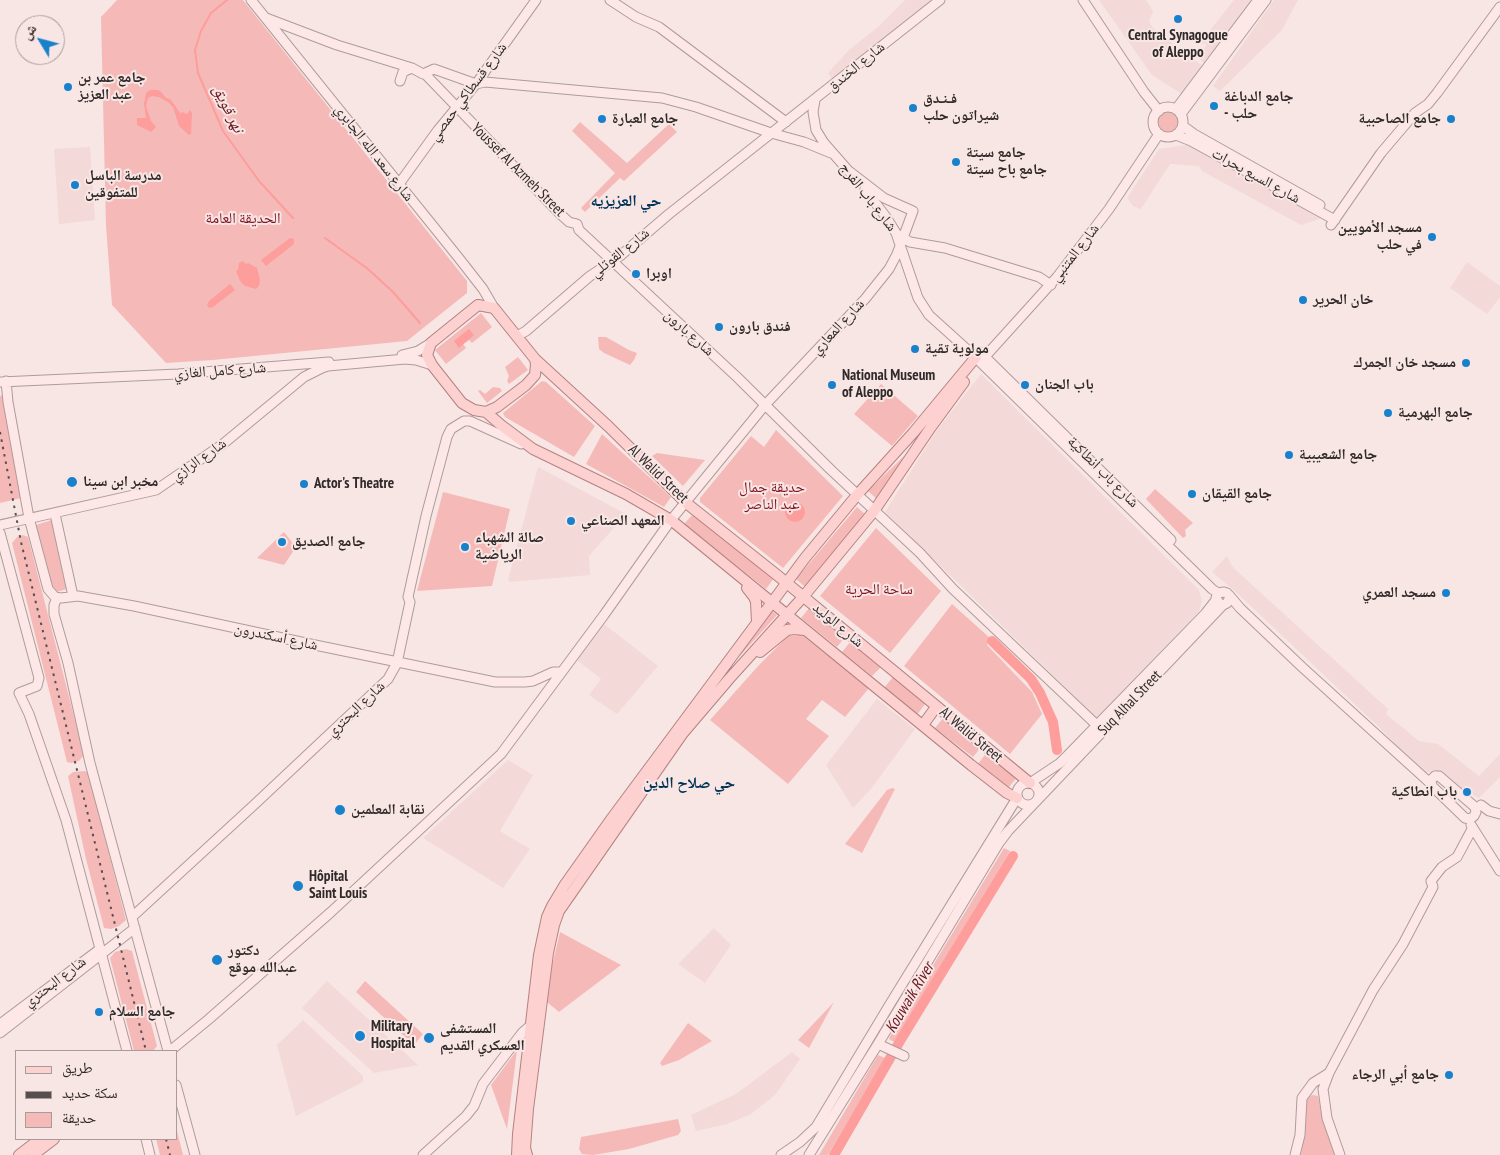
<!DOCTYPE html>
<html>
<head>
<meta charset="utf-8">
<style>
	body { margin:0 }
	#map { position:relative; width:1500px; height:1155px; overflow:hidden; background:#f8e6e5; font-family:"PT Sans Narrow","Noto Naskh Arabic",sans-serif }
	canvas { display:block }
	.legend { position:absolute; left:15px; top:1050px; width:162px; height:90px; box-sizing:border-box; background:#f8e6e5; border:1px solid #a89b9a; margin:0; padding:6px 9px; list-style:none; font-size:15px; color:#302a29 }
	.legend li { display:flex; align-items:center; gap:10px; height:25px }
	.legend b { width:25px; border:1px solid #a89b9a }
	.north { position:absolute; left:15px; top:15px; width:50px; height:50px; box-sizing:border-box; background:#f8e6e5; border:1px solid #a89b9a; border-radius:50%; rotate:307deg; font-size:14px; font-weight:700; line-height:20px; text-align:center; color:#302a29 }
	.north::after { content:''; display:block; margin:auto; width:18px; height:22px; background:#1881cb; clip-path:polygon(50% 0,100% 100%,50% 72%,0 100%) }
</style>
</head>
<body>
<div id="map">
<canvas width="1500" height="1155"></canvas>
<ul class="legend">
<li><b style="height:6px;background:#fdd1d0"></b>طريق</li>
<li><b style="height:6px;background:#574f4e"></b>سكة حديد</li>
<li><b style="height:14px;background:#f5bab8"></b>حديقة</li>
</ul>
<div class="north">ش</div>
</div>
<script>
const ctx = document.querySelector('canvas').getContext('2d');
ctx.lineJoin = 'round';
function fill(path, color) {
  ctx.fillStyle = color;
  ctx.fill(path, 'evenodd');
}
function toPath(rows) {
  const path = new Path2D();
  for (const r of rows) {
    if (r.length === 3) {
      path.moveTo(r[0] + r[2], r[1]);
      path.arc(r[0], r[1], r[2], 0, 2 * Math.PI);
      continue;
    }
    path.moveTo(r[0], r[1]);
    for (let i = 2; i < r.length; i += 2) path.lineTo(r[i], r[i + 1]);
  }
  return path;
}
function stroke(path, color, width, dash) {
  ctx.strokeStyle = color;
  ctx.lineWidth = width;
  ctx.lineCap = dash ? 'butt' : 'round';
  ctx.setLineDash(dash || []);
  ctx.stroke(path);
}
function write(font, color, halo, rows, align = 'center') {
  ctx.font = font + ' "PT Sans Narrow","Noto Naskh Arabic",sans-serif';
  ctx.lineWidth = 4;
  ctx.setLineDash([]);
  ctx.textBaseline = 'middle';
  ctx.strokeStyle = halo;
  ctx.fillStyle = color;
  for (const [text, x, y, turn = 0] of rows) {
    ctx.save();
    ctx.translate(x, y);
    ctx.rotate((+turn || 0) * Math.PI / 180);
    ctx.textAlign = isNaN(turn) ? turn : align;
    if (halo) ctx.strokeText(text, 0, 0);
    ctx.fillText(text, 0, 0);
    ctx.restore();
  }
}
fill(toPath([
	[905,0,931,0,833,80,828,73,849,50,879,26],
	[1099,0,1146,0,1153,11,1149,21,1153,28,1205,68,1185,96,1152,75],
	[1234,0,1258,0,1206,65,1198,58,1207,44,1200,43],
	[1274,0,1298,0,1282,30,1220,91,1213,86],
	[1194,144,1322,218,1301,225,1202,171,1199,166,1170,164,1141,209,1133,206,1127,198,1159,149],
	[90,147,95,220,59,224,54,149],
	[1467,262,1500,286,1500,297,1487,314,1450,288],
	[981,374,1199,590,1202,601,1199,612,1098,719,885,512,937,430],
	[538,467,626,514,589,556,590,575,510,582,508,580],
	[1227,556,1232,566,1238,572,1388,709,1386,714,1419,741,1438,744,1479,776,1500,754,1500,777,1479,798,1431,772,1422,773,1380,728,1237,593,1212,572],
	[604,624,658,666,617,714,589,695,601,679,577,660],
	[877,699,915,729,871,789,853,808,826,765],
	[508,760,533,775,500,831,530,849,503,888,423,838],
	[714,928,731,945,705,983,678,964],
	[327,981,418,1065,374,1073,302,1008],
	[303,1020,363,1076,363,1082,296,1116,277,1045],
	[792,1052,800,1059,775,1095,751,1114,727,1124,696,1131,691,1115,736,1094]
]), '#f3d9d7');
fill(toPath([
	[117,0,243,0,467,281,467,293,407,341,213,360,166,363,112,305,106,226,101,17],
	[1168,122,10],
	[580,122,627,163,669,124,677,132,624,181,620,178,585,212,581,208,615,173,572,131],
	[481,313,492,327,472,343,469,340,463,344,466,348,446,364,435,350],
	[598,337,606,337,629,350,637,353,634,360,630,365,604,353,599,349],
	[518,357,528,370,509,384,507,381,509,376,505,367],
	[542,381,546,382,595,426,574,457,505,417,503,413],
	[881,384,918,416,892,446,854,414],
	[493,387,500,388,502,391,487,403,478,391,480,390,485,394],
	[3,395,21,498,0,503,0,396],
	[776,430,843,496,783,568,700,502,700,498,751,436,764,447],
	[602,434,671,497,664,507,586,464],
	[657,453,705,460,683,486,652,456],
	[904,456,878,500,868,491],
	[1155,489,1193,523,1185,530,1186,536,1183,538,1146,499],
	[443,492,510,509,492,586,417,591],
	[857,507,866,515,805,587,796,579],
	[693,514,774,578,766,589,684,524],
	[52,520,70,588,53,593,36,525],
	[876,528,941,591,890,653,820,596],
	[284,532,296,547,284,565,257,558],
	[23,535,28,537,84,755,79,761,71,763,67,762,12,543,17,537],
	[952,604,990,638,987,645,1032,692,1042,714,1010,754,904,666],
	[810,607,846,636,837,647,801,618],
	[770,610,777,615,739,657],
	[802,635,869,688,845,717,822,700,806,719,829,736,788,784,710,720,759,665,788,636],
	[851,641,882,666,872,676,842,652],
	[893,677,925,704,917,715,884,688],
	[944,717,982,746,973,757,935,728],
	[987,752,1018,776,1009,787,978,764],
	[84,771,88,772,126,920,119,926,111,929,104,928,86,859,68,776,73,772],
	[892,788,895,789,862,853,845,844,887,790],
	[1004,848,1010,851,895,1042,890,1040,889,1038],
	[560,932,621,965,559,1012,547,1002,552,966],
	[126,949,132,951,157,1046,153,1051,134,1051,110,958,115,952],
	[365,981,423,1034,414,1045,356,992],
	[834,1002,809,1048,798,1040],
	[688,1023,712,1041,679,1060,662,1066,660,1063],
	[517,1050,507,1129,491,1085],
	[878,1055,885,1058,828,1155,819,1155],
	[1313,1095,1318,1096,1322,1117,1335,1155,1301,1155,1305,1131,1307,1097],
	[678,1119,681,1131,678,1135,629,1149,593,1155,582,1154,579,1149,581,1137],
	[176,1127,183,1155,160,1155,156,1139,176,1139]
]), '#f5bab8');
fill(toPath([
	[150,90,158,90,161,92,166,98,170,99,181,114,182,112,187,114,190,110,192,113,191,134,189,135,179,126,173,107,168,102,159,97,152,96,148,98,146,106,151,121,156,127,151,132,137,125,137,118,146,118,144,104,146,93],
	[290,238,294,239,294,244,266,266,261,260],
	[243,261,246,264,248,263,257,268,260,280,259,286,256,289,245,286,240,281,236,271,238,270,239,263],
	[230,284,235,290,213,307,209,308,207,305,209,301],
	[469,329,474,335,459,348,454,341],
	[795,512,10]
]), '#fd9d9c');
stroke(toPath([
	[227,0,211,13,201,31,195,50,198,73,223,131,259,181,293,218],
	[325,238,368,269,393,292,420,323]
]), '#fd9d9c', 2);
stroke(toPath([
	[992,641,1031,679,1040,693,1053,722,1057,750],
	[834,1155,900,1041,1013,856]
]), '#fd9d9c', 10);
const secondary = toPath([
	[251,0,458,257,483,289,494,308],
	[610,0,636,17,659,27,786,122],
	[1083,0,1144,92,1159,111],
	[266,18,337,45,412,68,423,74,434,69,476,84,485,82,662,98,696,107,771,133,804,142,831,153],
	[425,74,558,212,569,222,577,224,579,230,738,378,831,470,920,553,953,589,1103,731],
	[400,81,403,72,412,68],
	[815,100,813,112,816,130,824,143,853,176],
	[1168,122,15],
	[1176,109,1258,0],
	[1181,114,1266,0],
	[1183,126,1194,134,1320,205],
	[1176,135,1191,141,1335,220],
	[399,184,438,130,476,84,536,0],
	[865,189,886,217,896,233,918,298,929,315,970,352,1212,589,1218,593],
	[1331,225,1381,153,1415,113,1428,104,1437,93,1500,7],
	[898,235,910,242,945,248,1039,277,1051,285],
	[517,336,526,331,590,276,620,256,669,214,940,0],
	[980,352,1171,540],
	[402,355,418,351,431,343],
	[982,360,1057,277,1109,209,1159,134],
	[6,381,8,402,29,518,48,589,55,597,61,598,78,596,134,606,315,645,495,682,525,682,533,681,553,672,560,672],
	[0,382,178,374,329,362],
	[55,514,73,596],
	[0,525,156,490,223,444,304,377,322,368,328,366,405,359,416,360,432,365],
	[0,533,39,678,37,686,19,693,29,714,66,820,127,1051],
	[1229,595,1240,608,1302,667,1430,783],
	[57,598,54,605,54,614,68,663,90,763,168,1051],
	[1435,776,1439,776,1475,807,1476,812,1474,816,1470,819,1465,818,1433,787,1430,781,1435,776],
	[1028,794,11],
	[1030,783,1060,763,1069,754,1205,614,1216,600],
	[1481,805,1489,811,1500,814],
	[1471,825,1500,871],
	[132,917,255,804,388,679,397,663,410,602,408,597,426,516,447,437,451,429,464,421,470,421,521,444],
	[0,1024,100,949],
	[0,1033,135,928],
	[878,1044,904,1056],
	[170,1051,209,1019,331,912,501,754,604,615,671,520,765,405,865,299,889,269,897,254,913,211,884,198,849,171],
	[176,1085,195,1155],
	[146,1139,150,1155],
	[423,1155,466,1116,474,1106,483,1084,522,1033,530,1026],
	[781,1155,800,1142,816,1127,890,1004,1017,798],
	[809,1155,878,1044,999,843,1008,831,1223,605,1227,603,1230,597,1227,593,1224,592,1218,593,1216,598,1219,603,1223,605],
	[1295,1155,1300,1135,1302,1098,1313,1083,1329,1073],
	[1340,1155,1327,1118,1323,1089,1329,1073,1373,990,1403,944,1433,887,1431,881,1442,867,1457,857,1472,829]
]);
const primary = toPath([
	[478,305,494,308,535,359,536,364,535,375,526,385,497,407,486,412,474,410,462,403,432,365,427,355,431,343,478,305],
	[535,359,608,426,685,502,777,575,1030,783],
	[486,412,501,425,533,449,626,494,671,520,971,765,1007,793,1017,798],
	[747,588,754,597,756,602,757,622],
	[760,652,787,630,794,629,805,630],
	[923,725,936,707],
	[19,1155,40,1139],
	[33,1155,54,1139],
	[517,1155,518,1134,539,955,547,917,552,906,564,886,612,818,805,558,857,495,913,433,976,357],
	[527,1155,525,1148,528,1109,548,953,554,925,559,911,683,733,729,679,803,597,874,511,931,427,964,382]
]);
stroke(secondary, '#ac9c9b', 11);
stroke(primary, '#b48281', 12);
stroke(secondary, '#fee8e7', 9);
stroke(primary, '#fdd1d0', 10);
stroke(toPath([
	[0,432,21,542,146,1051],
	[166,1139,170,1155]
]), '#574f4e', 2, [2.5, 5]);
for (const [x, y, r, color] of [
	[1178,19,5,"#1881cb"],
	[68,87,5,"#1881cb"],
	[1214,106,5,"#1881cb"],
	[913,108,5,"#1881cb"],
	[602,119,5,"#1881cb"],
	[1451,119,5,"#1881cb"],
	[956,162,5,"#1881cb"],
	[75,185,5,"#1881cb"],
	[1432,237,5,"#1881cb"],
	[636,274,5,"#1881cb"],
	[1303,300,5,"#1881cb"],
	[719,327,5,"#1881cb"],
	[915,349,5,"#1881cb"],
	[1466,363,5,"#1881cb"],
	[832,385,5,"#1881cb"],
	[1025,385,5,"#1881cb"],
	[1388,413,5,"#1881cb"],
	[1289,455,5,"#1881cb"],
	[72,482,6,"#1881cb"],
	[304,484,5,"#1881cb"],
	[1192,494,5,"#1881cb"],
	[571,521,5,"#1881cb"],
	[282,542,5,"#1881cb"],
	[465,547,5,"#1881cb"],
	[1446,593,5,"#1881cb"],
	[1467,792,5,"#1881cb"],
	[340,810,6,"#1881cb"],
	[298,886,6,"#1881cb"],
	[217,960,6,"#1881cb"],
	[99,1012,5,"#1881cb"],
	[360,1036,6,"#1881cb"],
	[429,1038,6,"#1881cb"],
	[1449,1075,5,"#1881cb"]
]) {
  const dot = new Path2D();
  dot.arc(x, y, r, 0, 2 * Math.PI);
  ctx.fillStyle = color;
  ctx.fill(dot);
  stroke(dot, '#f8e6e5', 2);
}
write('bold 15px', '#302a29', '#f8e6e5', [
	["Central Synagogue",1178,36,"center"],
	["of Aleppo",1178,53,"center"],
	["جامع عمر بن",78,78],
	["عبد العزيز",78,95],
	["جامع الدباغة",1224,97],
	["- حلب",1224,114],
	["فـنـدق",923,99],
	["شيراتون حلب",923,116],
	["جامع العبارة",612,119],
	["جامع الصاحبية",1441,119,"right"],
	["جامع سيتة",966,153],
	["جامع باح سيتة",966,170],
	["مدرسة الباسل",85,176],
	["للمتفوقين",85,193],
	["مسجد الأمويين",1422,228,"right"],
	["في حلب",1422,245,"right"],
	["اوبرا",646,274],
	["خان الحرير",1313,300],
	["فندق بارون",729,327],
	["مولوية تقية",925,349],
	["مسجد خان الجمرك",1456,363,"right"],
	["National Museum",842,376],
	["of Aleppo",842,393],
	["باب الجنان",1035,385],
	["جامع البهرمية",1398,413],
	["جامع الشعيبية",1299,455],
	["مخبر ابن سينا",83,482],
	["Actor's Theatre",314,484],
	["جامع القيقان",1202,494],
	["المعهد الصناعي",581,521],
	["صالة الشهباء",475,538],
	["الرياضية",475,555],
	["جامع الصديق",292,542],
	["مسجد العمري",1436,593,"right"],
	["باب انطاكية",1457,792,"right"],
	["نقابة المعلمين",351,810],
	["Hôpital",309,877],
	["Saint Louis",309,894],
	["دكتور",228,951],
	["عبدالله موقع",228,968],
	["جامع السلام",109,1012],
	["Military",371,1027],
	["Hospital",371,1044],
	["المستشفى",440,1029],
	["العسكري القديم",440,1046],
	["جامع أبي الرجاء",1439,1075,"right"]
], 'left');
write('15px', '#302a29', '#f8e6e5', [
	["شارع الخندق",856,67,-39],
	["شارع قسطاكي حمصي",468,92,-53],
	["شارع سعد الله الجابري",374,153,52],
	["Youssef Al Azmeh Street",518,170,45],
	["شارع السبع بحرات",1256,176,29],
	["شارع باب الفرج",868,197,52],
	["شارع القوتلي",620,253,-38],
	["شارع المتنبي",1075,253,-52],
	["شارع المعاري",838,327,-47],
	["شارع بارون",689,333,42],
	["شارع كامل الغازي",220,371,-4],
	["شارع الرازي",199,460,-35],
	["شارع باب أنطاكية",1103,472,45],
	["Al Walid Street",658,474,44],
	["شارع الوليد",838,625,40],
	["شارع أسكندرون",276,637,12],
	["Suq Alhal Street",1130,703,-46],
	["شارع البحتري",356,709,-43],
	["Al Walid Street",971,735,40],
	["شارع البحتري",55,982,-37]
]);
write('15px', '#841322', '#f8e6e5', [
	["الحديقة العامة",243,219],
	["حديقة جمال",772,488],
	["عبد الناصر",772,505],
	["ساحة الحرية",879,590]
]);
write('italic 16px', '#67131c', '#f8e6e5', [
	["نهر قويق",228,109,64],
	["Kouwaik River",910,998,-59]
]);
write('bold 16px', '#013356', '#f8e6e5', [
	["حي العزيزيه",626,201],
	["حي صلاح الدين",689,783]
]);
</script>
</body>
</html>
